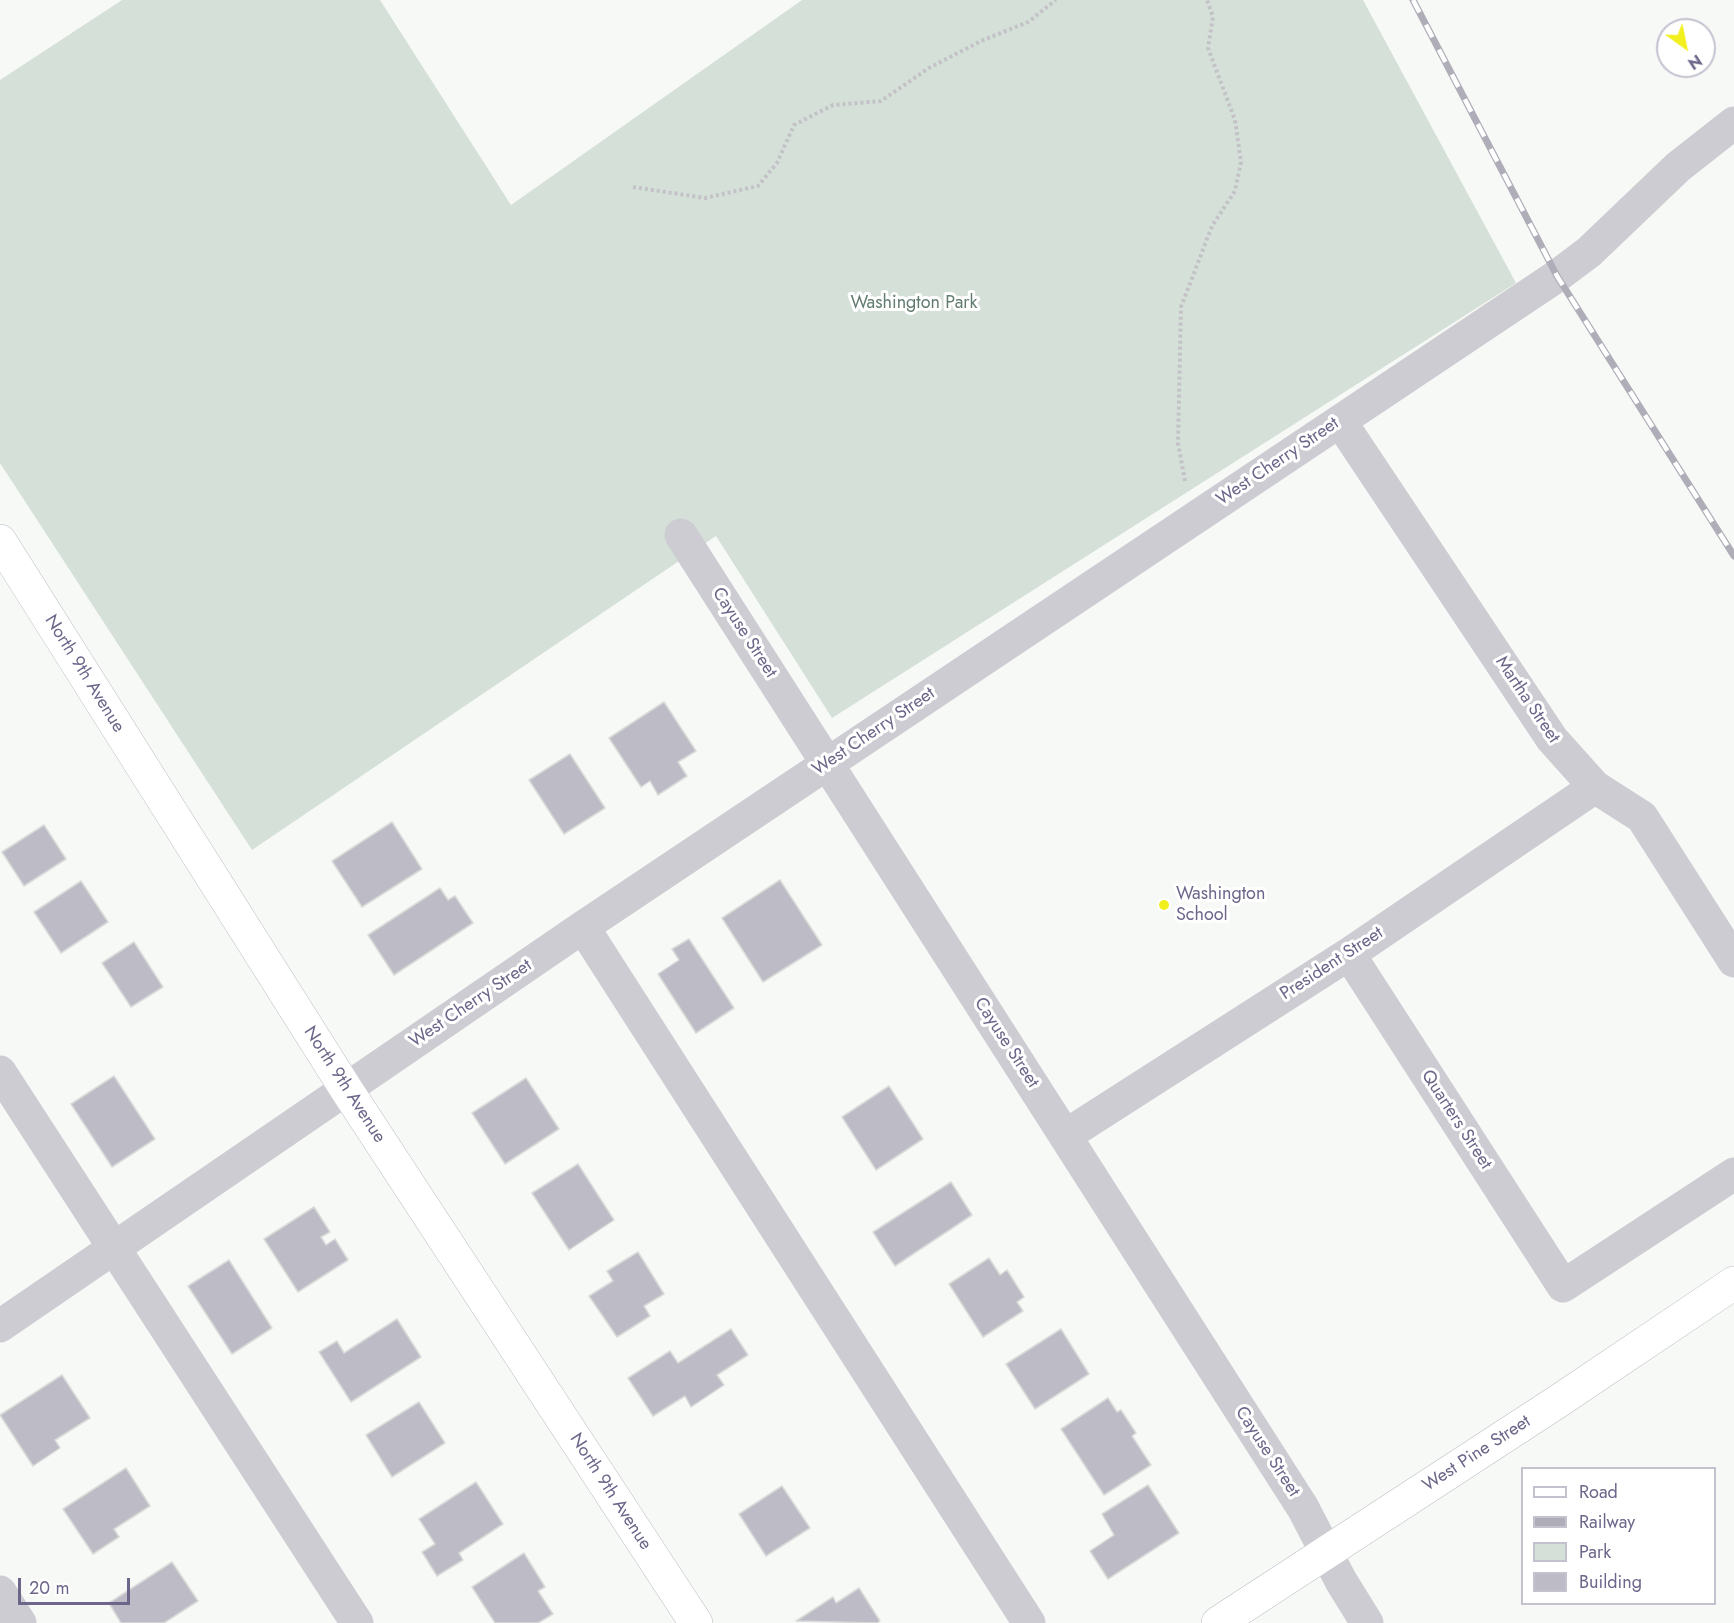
<!DOCTYPE html>
<html>
<head>
<meta charset="utf-8">
<style>
	body { margin:0 }
	#map { position:relative; width:1734px; height:1623px; overflow:hidden; background:#f7f9f7; font-family:Jost,sans-serif }
	canvas { display:block }
	.legend { position:absolute; left:1521px; top:1467px; width:195px; height:138px; box-sizing:border-box; background:#fff; border:2px solid #c5c2d0; margin:0; padding:8px 10px; list-style:none; font-size:18px; color:#6d668a }
	.legend li { display:flex; align-items:center; gap:12px; height:30px }
	.legend b { width:30px; border:2px solid #c5c2d0 }
	.north { position:absolute; left:1656px; top:18px; width:60px; height:60px; box-sizing:border-box; background:#fff; border:2px solid #c5c2d0; border-radius:50%; rotate:147deg; font-size:16px; font-weight:700; line-height:24px; text-align:center; color:#6d668a }
	.north::after { content:''; display:block; margin:auto; width:21px; height:27px; background:#f2ef1e; clip-path:polygon(50% 0,100% 100%,50% 72%,0 100%) }
	.scale { position:absolute; left:18px; top:1578px; width:112px; height:27px; box-sizing:border-box; border:3px solid #6d668a; border-top:0; padding-left:8px; font-size:18px; line-height:21px; white-space:nowrap; color:#6d668a; -webkit-text-stroke:4px #fff; paint-order:stroke }
</style>
</head>
<body>
<div id="map">
<canvas width="1734" height="1623"></canvas>
<ul class="legend">
<li><b style="height:8px;background:#fff"></b>Road</li>
<li><b style="height:8px;background:#afadb8"></b>Railway</li>
<li><b style="height:16px;background:#d5e0d9"></b>Park</li>
<li><b style="height:16px;background:#bcbbc6"></b>Building</li>
</ul>
<div class="north">N</div>
<div class="scale">20 m</div>
</div>
<script>
const ctx = document.querySelector('canvas').getContext('2d');
ctx.lineJoin = 'round';
function fill(path, color) {
  ctx.fillStyle = color;
  ctx.fill(path, 'evenodd');
}
function toPath(rows) {
  const path = new Path2D();
  for (const r of rows) {
    path.moveTo(r[0], r[1]);
    for (let i = 2; i < r.length; i += 2) path.lineTo(r[i], r[i + 1]);
  }
  return path;
}
function stroke(path, color, width, dash) {
  ctx.strokeStyle = color;
  ctx.lineWidth = width;
  ctx.lineCap = dash ? 'butt' : 'round';
  ctx.setLineDash(dash || []);
  ctx.stroke(path);
}
function write(font, color, halo, rows, align = 'center') {
  ctx.font = font + ' Jost,sans-serif';
  ctx.lineWidth = 6;
  ctx.setLineDash([]);
  ctx.textBaseline = 'middle';
  ctx.strokeStyle = halo;
  ctx.fillStyle = color;
  for (const [text, x, y, turn = 0] of rows) {
    ctx.save();
    ctx.translate(x, y);
    ctx.rotate((+turn || 0) * Math.PI / 180);
    ctx.textAlign = isNaN(turn) ? turn : align;
    if (halo) ctx.strokeText(text, 0, 0);
    ctx.fillText(text, 0, 0);
    ctx.restore();
  }
}
fill(toPath([
	[122,0,380,0,511,205,802,0,1363,0,1516,283,832,718,716,536,252,850,0,463,0,80]
]), '#d5e0d9');
const building = toPath([
	[664,702,696,751,678,762,687,776,658,795,650,781,641,787,609,738,664,702],
	[570,754,605,808,564,834,529,780,570,754],
	[392,822,422,869,362,907,332,861,392,822],
	[44,825,66,859,24,886,2,852,44,825],
	[780,880,822,945,763,982,722,918,780,880],
	[81,881,108,922,61,953,34,912,81,881],
	[440,888,448,900,455,896,473,923,394,975,368,935,440,888],
	[689,939,734,1008,696,1033,658,974,679,960,672,949,689,939],
	[134,942,163,987,131,1007,102,963,134,942],
	[114,1076,155,1139,112,1167,71,1104,114,1076],
	[526,1078,559,1129,505,1164,472,1113,526,1078],
	[889,1086,923,1139,876,1170,842,1117,889,1086],
	[578,1164,614,1220,569,1250,532,1193,578,1164],
	[951,1182,972,1215,895,1266,873,1232,951,1182],
	[314,1207,330,1232,321,1237,326,1245,335,1239,348,1260,298,1292,264,1239,314,1207],
	[638,1252,664,1294,644,1306,650,1316,617,1337,589,1296,613,1281,607,1271,638,1252],
	[989,1258,1000,1275,1007,1270,1024,1297,1017,1302,1023,1311,983,1337,949,1284,989,1258],
	[229,1260,272,1328,232,1354,188,1286,229,1260],
	[397,1319,421,1357,351,1402,319,1352,337,1341,344,1353,397,1319],
	[731,1329,748,1355,717,1375,724,1385,691,1407,685,1396,653,1416,628,1378,670,1351,678,1363,731,1329],
	[1061,1329,1089,1374,1035,1409,1006,1364,1061,1329],
	[62,1375,90,1418,55,1440,60,1448,33,1466,0,1415,62,1375],
	[1108,1398,1117,1412,1121,1410,1136,1433,1132,1436,1151,1465,1104,1495,1061,1429,1108,1398],
	[419,1402,445,1443,392,1477,366,1435,419,1402],
	[126,1468,150,1506,114,1529,119,1537,93,1554,63,1509,126,1468],
	[476,1482,503,1524,459,1553,463,1560,437,1576,422,1552,435,1544,419,1519,476,1482],
	[1148,1485,1179,1533,1108,1579,1090,1551,1114,1535,1102,1514,1148,1485],
	[782,1486,810,1528,766,1556,739,1514,782,1486],
	[524,1553,545,1587,538,1591,553,1614,538,1623,495,1623,472,1587,524,1553],
	[172,1562,198,1601,164,1623,121,1623,109,1603,172,1562],
	[859,1588,880,1621,877,1623,796,1621,833,1597,836,1603,859,1588]
]);
fill(building, '#bcbbc6');
stroke(building, '#d9dbd9', 1.5);
const major = toPath([
	[0,541,346,1089,696,1623],
	[1218,1623,1557,1402,1734,1283]
]);
stroke(major, '#bdbcc4', 34);
stroke(toPath([
	[633,187,705,198,758,186,777,163,794,125,833,105,881,101,929,68,981,41,1028,22,1056,0],
	[1185,481,1178,443,1181,307,1212,226,1235,191,1241,162,1235,120,1208,48,1213,17,1207,0]
]), '#c3c2c7', 4, [3, 3]);
stroke(toPath([
	[1340,421,1552,739,1595,787,1642,817,1734,961],
	[681,535,1303,1508,1341,1581,1367,1623],
	[583,927,1029,1623],
	[1349,954,1563,1286,1734,1174],
	[0,1072,357,1623],
	[1065,1136,1349,954,1595,787],
	[0,1326,583,927,1557,276,1589,252,1678,167,1734,123],
	[0,1592,20,1623]
]), '#cdccd2', 33);
stroke(major, '#fff', 33);
const rail = toPath([
	[1413,0,1557,276,1734,556]
]);
stroke(rail, '#afadb8', 7);
stroke(rail, '#fff', 4.5, [14]);
for (const [x, y, r, color] of [
	[1164,905,6,"#f2ef1e"]
]) {
  const dot = new Path2D();
  dot.arc(x, y, r, 0, 2 * Math.PI);
  ctx.fillStyle = color;
  ctx.fill(dot);
  stroke(dot, '#fff', 2);
}
write('18px', '#617b6f', '#fff', [
	["Washington Park",914,304]
]);
write('18px', '#6d668a', '#fff', [
	["West Cherry Street",1278,462,-34],
	["Cayuse Street",744,633,57],
	["North 9th Avenue",84,674,58],
	["Martha Street",1527,700,56],
	["West Cherry Street",874,732,-34],
	["President Street",1332,964,-33],
	["West Cherry Street",471,1004,-34],
	["Cayuse Street",1006,1043,57],
	["North 9th Avenue",344,1085,57],
	["Quarters Street",1456,1120,57],
	["Cayuse Street",1267,1452,57],
	["West Pine Street",1477,1454,-33],
	["North 9th Avenue",610,1492,57]
]);
write('18px', '#6d668a', '#fff', [
	["Washington",1176,895],
	["School",1176,916]
], 'left');
</script>
</body>
</html>
